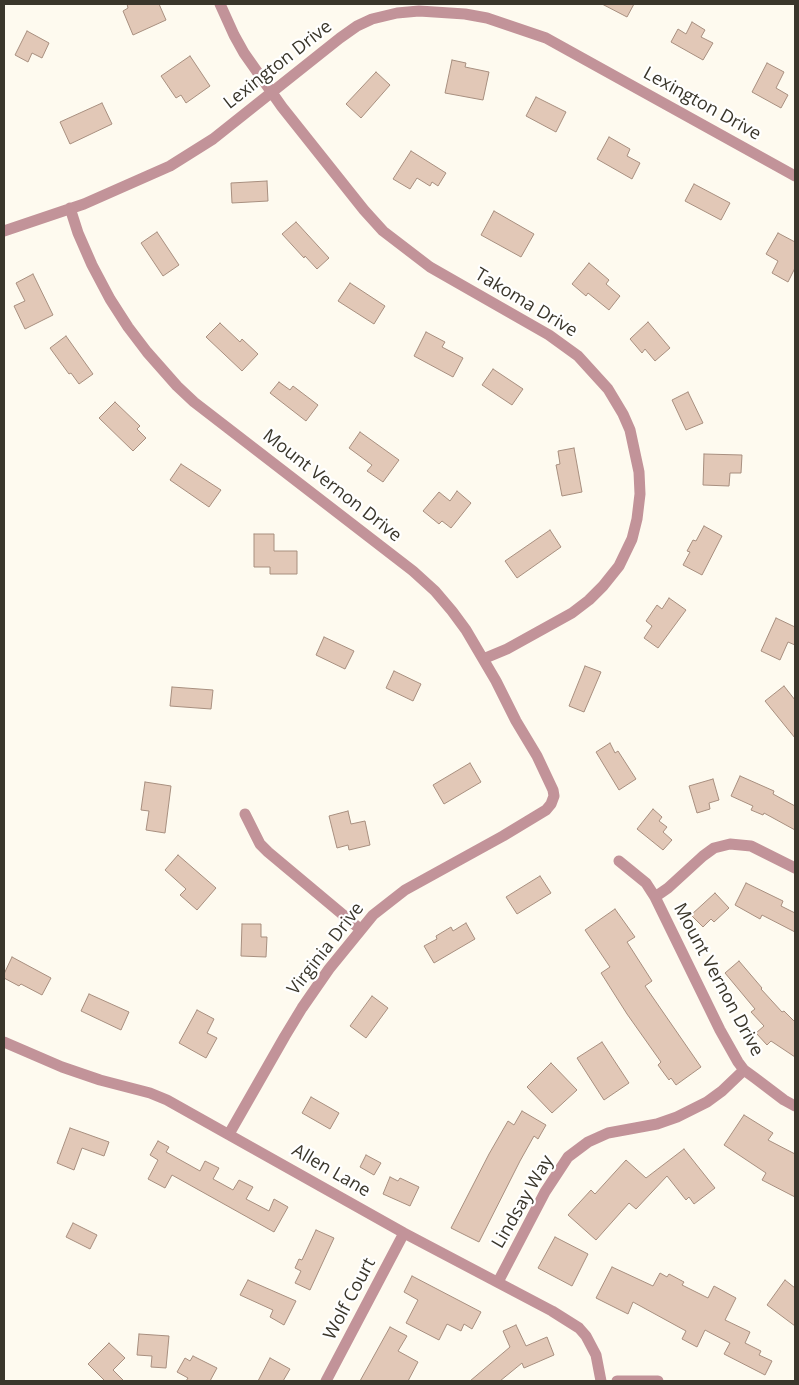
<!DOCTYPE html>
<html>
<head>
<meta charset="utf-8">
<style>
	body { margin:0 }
	#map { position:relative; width:799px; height:1385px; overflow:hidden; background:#fefaef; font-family:"Open Sans",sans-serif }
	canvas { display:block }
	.frame { position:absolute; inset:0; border:5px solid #3a362b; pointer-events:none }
</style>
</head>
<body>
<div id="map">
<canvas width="799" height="1385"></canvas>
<div class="frame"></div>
</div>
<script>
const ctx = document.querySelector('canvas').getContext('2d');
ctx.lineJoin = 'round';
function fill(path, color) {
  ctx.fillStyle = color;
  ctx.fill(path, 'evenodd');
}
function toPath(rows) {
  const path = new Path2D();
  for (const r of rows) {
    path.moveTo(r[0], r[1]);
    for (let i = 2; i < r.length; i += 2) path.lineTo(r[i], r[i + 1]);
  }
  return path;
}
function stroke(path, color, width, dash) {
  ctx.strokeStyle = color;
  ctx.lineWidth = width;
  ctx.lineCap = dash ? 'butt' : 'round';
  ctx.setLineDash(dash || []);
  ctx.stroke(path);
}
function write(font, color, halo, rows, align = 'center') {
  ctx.font = font + ' "Open Sans",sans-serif';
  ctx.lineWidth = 4.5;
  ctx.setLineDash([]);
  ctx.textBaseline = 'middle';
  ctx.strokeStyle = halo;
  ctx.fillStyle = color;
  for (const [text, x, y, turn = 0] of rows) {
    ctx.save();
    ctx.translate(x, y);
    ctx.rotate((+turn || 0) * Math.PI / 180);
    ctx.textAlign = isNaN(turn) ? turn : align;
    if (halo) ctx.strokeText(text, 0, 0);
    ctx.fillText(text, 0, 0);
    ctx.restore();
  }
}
const building = toPath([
	[127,4,159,4,166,20,133,35,123,11,128,8,127,4],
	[602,4,634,4,627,17,602,4],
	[692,22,705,30,701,37,713,43,703,60,671,42,678,29,686,34,692,22],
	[27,31,49,43,42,58,32,53,28,62,15,55,27,31],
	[190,56,210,86,186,103,181,95,176,98,161,76,190,56],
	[452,60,466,63,465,67,489,72,483,100,445,93,452,60],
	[767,63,784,72,776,88,788,95,781,108,752,92,767,63],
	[376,72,390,85,361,118,346,104,376,72],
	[536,97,566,112,556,132,526,116,536,97],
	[102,103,112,124,70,144,60,122,102,103],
	[609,137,630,149,627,156,640,163,632,179,597,159,609,137],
	[411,151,446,173,438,186,432,182,430,186,417,178,410,189,393,179,411,151],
	[267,181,268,201,232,203,231,183,267,181],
	[694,184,730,203,721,220,685,201,694,184],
	[494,211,534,234,521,257,481,235,494,211],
	[296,222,329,258,317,269,305,256,304,258,282,234,296,222],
	[157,232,179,265,163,276,141,243,157,232],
	[778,233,795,242,795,268,788,282,772,273,778,261,766,254,778,233],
	[589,263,609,280,606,284,620,296,609,310,588,293,586,296,572,284,589,263],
	[33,274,53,315,25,329,14,306,25,301,16,283,33,274],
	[350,283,385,306,374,324,338,301,350,283],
	[648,322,670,348,655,361,645,349,642,353,630,339,648,322],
	[220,323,240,342,242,339,258,354,242,371,206,337,220,323],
	[426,332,445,342,442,347,463,358,453,377,414,356,426,332],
	[66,336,93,374,79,384,71,373,69,374,50,348,66,336],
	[493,369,523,389,512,405,482,385,493,369],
	[279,382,290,390,293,386,318,405,306,421,270,393,279,382],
	[688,392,703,423,686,430,672,400,688,392],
	[115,402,140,426,137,429,146,438,133,451,99,418,115,402],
	[360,432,399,460,383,482,367,471,372,465,349,448,360,432],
	[574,448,582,492,562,496,556,465,560,464,558,451,574,448],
	[704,454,742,455,741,473,730,473,729,486,703,485,704,454],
	[181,464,221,490,209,507,170,480,181,464],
	[457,491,471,503,451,528,442,521,439,524,423,511,439,492,450,501,457,491],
	[704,526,722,536,702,575,683,565,690,552,687,551,693,540,696,541,704,526],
	[550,530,561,547,517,578,505,561,550,530],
	[254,534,274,534,274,551,297,551,297,574,270,574,270,567,254,567,254,534],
	[669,598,686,610,658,648,644,638,652,626,646,621,657,605,662,609,669,598],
	[776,618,795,627,795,645,788,642,780,660,761,651,776,618],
	[324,637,354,651,345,669,316,655,324,637],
	[585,666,601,672,584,712,569,706,585,666],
	[394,671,421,684,413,701,386,688,394,671],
	[784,686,795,700,795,738,765,701,784,686],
	[172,687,213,690,211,709,170,706,172,687],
	[610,743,615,753,618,751,636,779,619,790,596,752,610,743],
	[470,763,481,782,444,804,433,785,470,763],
	[740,776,774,791,773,794,795,806,795,830,764,813,763,815,751,810,753,806,731,796,740,776],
	[713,779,719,800,709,803,710,809,697,813,689,786,713,779],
	[145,782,171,786,165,833,146,830,149,811,141,810,145,782],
	[653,809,662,817,659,821,667,827,663,832,672,840,663,850,637,829,653,809],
	[348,811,351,824,365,821,370,845,349,850,348,845,337,848,329,816,348,811],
	[178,855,216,888,197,910,180,895,186,889,165,870,178,855],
	[540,876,551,893,517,914,506,897,540,876],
	[746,883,783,901,781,906,795,913,795,932,762,915,760,919,735,905,746,883],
	[715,893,729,908,714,922,711,919,703,927,691,915,715,893],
	[615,909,635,937,627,942,652,981,645,986,701,1067,676,1085,671,1078,669,1080,658,1065,661,1062,627,1014,601,973,610,967,585,930,615,909],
	[466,923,475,939,434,963,424,946,437,939,436,936,451,927,453,931,466,923],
	[242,924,261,924,261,937,267,937,266,957,241,956,242,924],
	[12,957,51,978,42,995,21,984,19,986,4,978,4,974,12,957],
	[739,961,762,988,761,989,782,1012,784,1011,795,1022,795,1057,771,1041,767,1045,756,1033,764,1026,751,1012,755,1009,725,973,739,961],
	[89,994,129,1012,121,1030,81,1011,89,994],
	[372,996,388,1008,366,1038,350,1026,372,996],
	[197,1010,214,1019,207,1033,217,1038,206,1058,179,1043,197,1010],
	[602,1042,629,1083,604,1100,577,1058,602,1042],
	[551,1063,577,1090,552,1113,527,1087,551,1063],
	[311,1097,339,1113,330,1129,302,1113,311,1097],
	[522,1111,546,1125,538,1139,534,1136,520,1161,479,1242,451,1228,489,1154,508,1121,514,1125,522,1111],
	[744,1115,773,1133,768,1140,795,1154,795,1197,762,1180,766,1173,724,1145,744,1115],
	[70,1128,109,1142,104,1156,82,1148,74,1170,57,1163,70,1128],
	[158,1141,169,1147,166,1152,200,1171,205,1161,219,1168,213,1179,233,1190,239,1180,253,1187,246,1199,269,1211,274,1199,288,1207,274,1232,172,1175,165,1188,148,1179,158,1160,150,1155,158,1141],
	[684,1149,715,1188,694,1204,689,1197,686,1200,667,1176,636,1209,629,1203,596,1240,568,1215,591,1190,595,1194,626,1160,646,1178,684,1149],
	[366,1155,381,1163,374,1175,360,1167,366,1155],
	[390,1177,398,1181,400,1178,419,1187,410,1206,383,1194,390,1177],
	[73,1223,97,1235,90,1249,66,1237,73,1223],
	[316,1230,334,1238,310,1290,295,1283,301,1271,295,1268,299,1259,302,1260,316,1230],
	[555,1237,588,1254,572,1286,538,1268,555,1237],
	[612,1267,653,1286,660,1273,667,1277,669,1274,684,1282,682,1285,708,1298,714,1286,736,1298,725,1320,750,1332,745,1343,761,1351,759,1355,772,1361,765,1375,724,1354,730,1343,705,1330,697,1347,682,1339,686,1331,633,1302,628,1314,596,1298,612,1267],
	[412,1276,481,1312,472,1329,464,1324,461,1331,447,1324,439,1340,406,1323,418,1300,404,1292,412,1276],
	[248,1280,296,1301,284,1325,270,1317,273,1310,240,1295,248,1280],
	[785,1280,795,1288,795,1326,767,1305,785,1280],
	[516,1325,526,1346,547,1337,554,1355,524,1368,522,1363,500,1381,470,1381,510,1347,503,1331,516,1325],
	[390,1327,407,1336,398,1351,418,1362,408,1381,360,1381,390,1327],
	[139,1334,169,1336,166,1368,151,1367,152,1356,137,1355,139,1334],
	[109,1343,125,1358,113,1370,124,1381,105,1381,88,1364,109,1343],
	[193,1356,217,1368,210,1381,186,1381,188,1378,177,1372,185,1358,190,1361,193,1356],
	[270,1358,290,1369,283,1381,258,1381,270,1358]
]);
fill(building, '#e2c8b7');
stroke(building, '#a88f7f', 1);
stroke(toPath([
	[220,4,234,35,244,53,282,107,364,210,383,231,430,267,549,335,578,356,608,389,623,414,630,430,639,472,640,494,637,519,632,539,619,566,603,586,589,600,572,613,507,649,483,659],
	[70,208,78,233,92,265,110,299,128,327,147,352,177,386,194,402,413,571,435,591,452,611,466,630,496,681,516,721,537,756,553,790,554,796,551,804,546,810,503,836,405,890,373,915,329,969,302,1008,285,1036,229,1134],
	[4,231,84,204,170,166,213,139,340,38,357,26,372,19,397,13,419,11,465,14,487,18,546,38,795,176],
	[245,814,260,844,268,852,360,929],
	[619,861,646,883,655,897,720,1030,738,1062,744,1070,755,1078,784,1100,795,1106],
	[655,897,668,888,703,856,714,848,730,844,751,846,795,868],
	[4,1042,62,1067,100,1080,150,1093,167,1100,404,1233,552,1311,579,1328,586,1336,596,1355,601,1381],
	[498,1282,545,1192,568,1157,588,1142,608,1133,657,1124,677,1117,707,1102,722,1091,744,1070],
	[326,1381,404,1233],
	[617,1381,658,1381]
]), '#c29399', 11);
write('18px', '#3a362b', '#fff', [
	["Lexington Drive",278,65,-38],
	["Lexington Drive",702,104,29],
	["Takoma Drive",526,303,31],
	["Mount Vernon Drive",332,486,38],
	["Virginia Drive",326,949,-52],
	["Mount Vernon Drive",718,980,62],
	["Allen Lane",331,1171,30],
	["Lindsay Way",523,1202,-60],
	["Wolf Court",350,1299,-62]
]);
</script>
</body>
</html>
